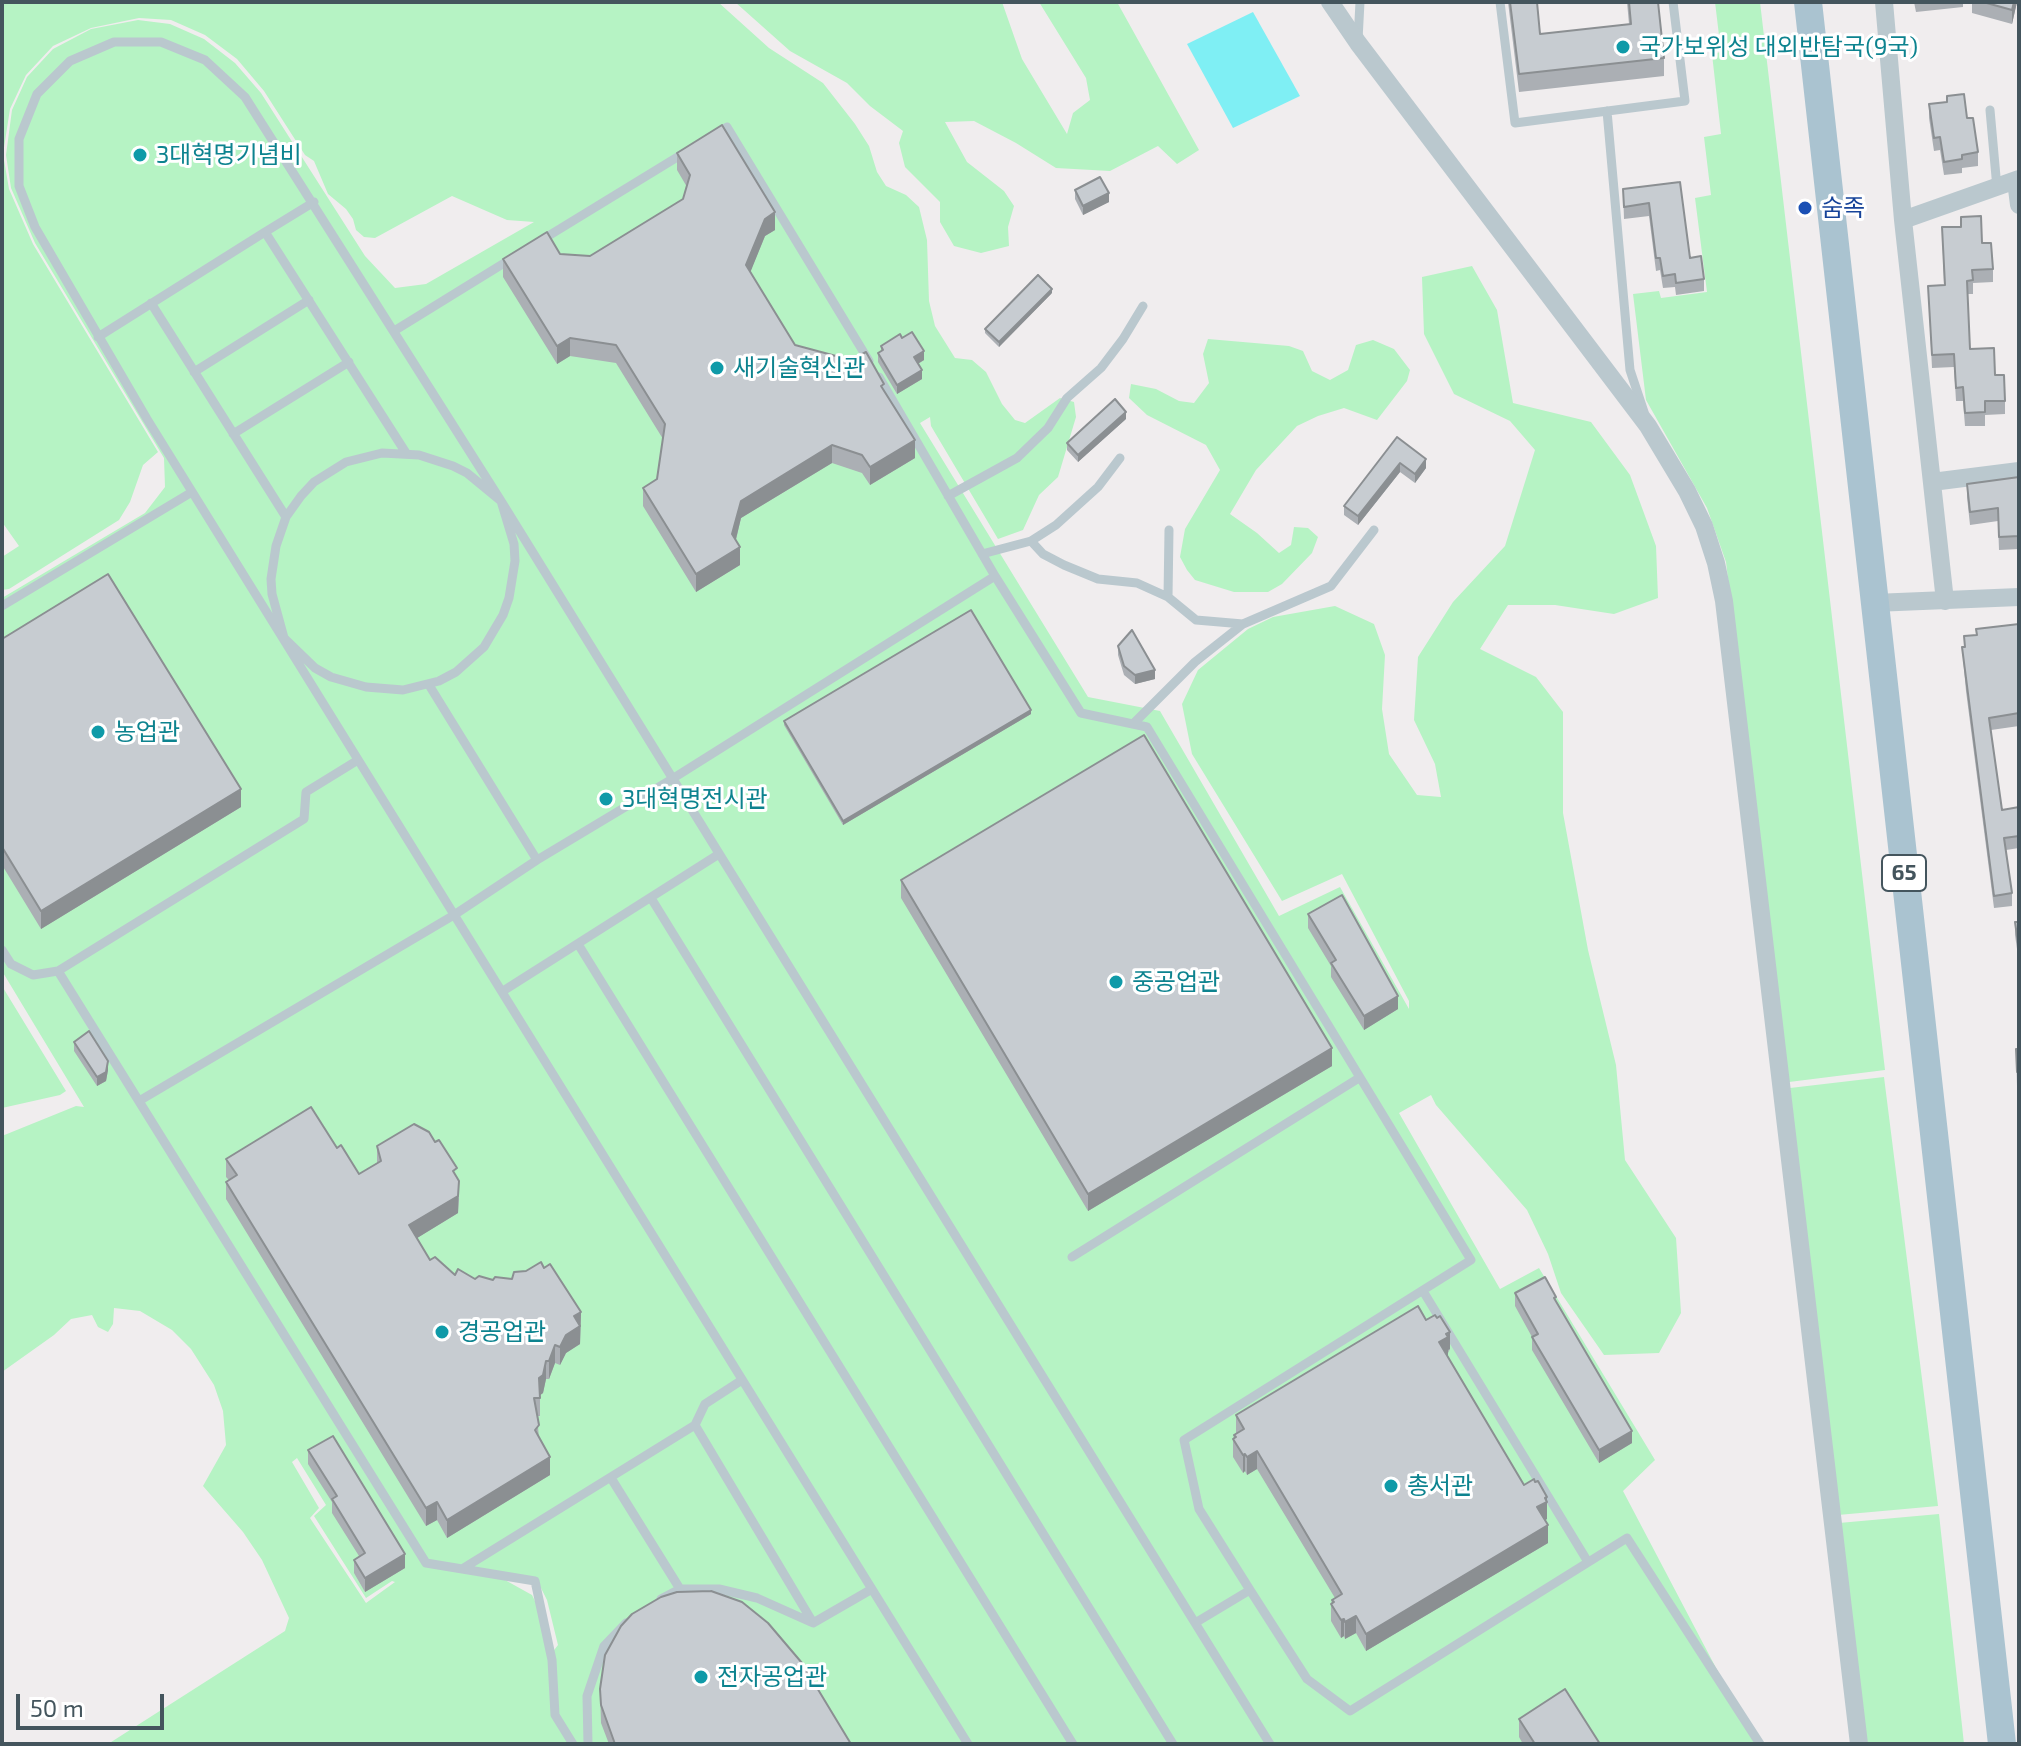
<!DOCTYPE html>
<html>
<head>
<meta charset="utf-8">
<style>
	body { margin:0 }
	#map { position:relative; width:2021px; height:1746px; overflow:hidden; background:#f0edee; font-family:"Exo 2",sans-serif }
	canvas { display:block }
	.frame { position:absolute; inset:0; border:4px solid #44555d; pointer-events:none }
	.scale { position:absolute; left:16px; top:1694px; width:148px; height:36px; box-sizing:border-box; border:4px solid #44555d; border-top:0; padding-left:10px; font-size:24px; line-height:28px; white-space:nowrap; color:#44555d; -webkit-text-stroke:6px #fff; paint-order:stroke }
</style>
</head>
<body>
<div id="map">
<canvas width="2021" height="1746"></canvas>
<div class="frame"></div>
<div class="scale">50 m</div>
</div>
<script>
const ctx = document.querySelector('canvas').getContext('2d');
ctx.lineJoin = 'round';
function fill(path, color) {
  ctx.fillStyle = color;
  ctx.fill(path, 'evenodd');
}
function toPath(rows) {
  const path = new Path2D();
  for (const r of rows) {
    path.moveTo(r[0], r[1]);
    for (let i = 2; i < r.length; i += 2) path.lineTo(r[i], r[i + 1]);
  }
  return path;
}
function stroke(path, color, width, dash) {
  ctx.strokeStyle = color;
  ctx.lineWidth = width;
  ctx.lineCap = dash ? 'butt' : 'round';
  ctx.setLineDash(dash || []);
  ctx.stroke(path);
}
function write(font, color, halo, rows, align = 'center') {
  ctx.font = font + ' "Exo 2","Noto Sans KR",sans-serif';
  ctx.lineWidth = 6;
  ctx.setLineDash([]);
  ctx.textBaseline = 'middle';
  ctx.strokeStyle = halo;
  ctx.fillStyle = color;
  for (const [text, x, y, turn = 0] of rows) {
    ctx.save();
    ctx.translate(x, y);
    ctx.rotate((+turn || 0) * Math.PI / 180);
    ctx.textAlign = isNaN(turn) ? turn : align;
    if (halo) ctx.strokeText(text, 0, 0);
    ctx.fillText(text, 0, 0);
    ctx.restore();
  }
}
fill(toPath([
	[2,2,718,2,769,48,823,83,855,124,869,146,877,172,886,186,906,195,919,207,927,240,929,301,935,326,955,358,972,360,986,372,1002,404,1015,420,1025,423,1060,398,1074,402,1076,417,1058,477,1039,495,1023,530,998,539,931,426,930,417,920,423,1088,697,1160,711,1279,916,1340,887,1409,1009,1409,1001,1342,874,1282,901,1192,754,1182,704,1198,670,1248,629,1273,617,1335,606,1374,624,1385,655,1382,709,1389,754,1417,795,1441,797,1435,764,1414,720,1418,657,1453,602,1505,546,1535,450,1510,421,1454,394,1424,334,1422,277,1472,266,1497,310,1513,403,1591,422,1630,475,1656,546,1658,598,1614,614,1555,605,1508,605,1480,649,1536,677,1563,712,1563,813,1588,950,1616,1065,1625,1160,1676,1238,1681,1313,1659,1353,1604,1355,1561,1293,1548,1254,1527,1210,1436,1105,1431,1095,1399,1113,1500,1289,1539,1268,1655,1460,1623,1491,1756,1744,108,1744,285,1631,289,1618,262,1560,243,1532,203,1486,226,1445,223,1411,214,1385,191,1349,172,1330,140,1311,114,1308,113,1324,108,1332,98,1327,92,1315,71,1319,54,1335,2,1372,2,1136,76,1106,84,1107,2,971,2,598,145,513,165,487,164,458,35,243,11,188,6,155,12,110,27,77,53,49,91,29,138,20,170,24,204,39,235,63,261,93,365,256,395,288,426,284,534,222,507,220,452,196,375,238,364,237,356,230,353,219,346,209,328,194,314,161,305,155,264,91,237,59,205,35,171,20,139,18,91,28,53,46,26,75,10,109,3,154,9,189,33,244,158,452,143,465,130,502,119,520,9,589,2,590,2,557,19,546,2,522],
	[297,1458,326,1505,314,1516,366,1598,392,1581,395,1582,366,1603,310,1518,319,1508,292,1462],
	[522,1577,541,1588,547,1600,558,1645,548,1658,540,1611,532,1595,505,1580],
	[735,2,1002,2,1022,59,1067,134,1073,113,1090,100,1086,78,1039,2,1117,2,1199,150,1177,164,1158,146,1110,171,1056,168,1016,143,974,121,945,122,967,162,1004,191,1014,206,1008,227,1009,246,981,253,954,246,940,222,940,202,905,167,899,143,903,131,870,106,847,83,790,51],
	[1715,2,1760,2,1885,1070,1789,1082,1726,562,1707,508,1646,400,1633,294,1659,291,1661,298,1707,292,1695,198,1711,195,1704,137,1721,134,1712,54,1721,52],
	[1208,339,1289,346,1303,351,1312,371,1330,380,1348,370,1356,345,1373,340,1394,349,1410,370,1407,381,1377,420,1344,408,1318,416,1297,426,1256,470,1230,514,1257,533,1279,553,1291,545,1294,527,1308,528,1318,537,1312,553,1282,584,1268,592,1234,592,1195,580,1187,570,1180,557,1185,529,1220,470,1206,445,1147,415,1129,398,1131,384,1156,389,1179,401,1194,403,1209,383,1203,354],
	[2,986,66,1091,60,1095,2,1108],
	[1884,1077,1938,1506,1838,1515,1790,1088],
	[1939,1514,1964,1744,1865,1744,1839,1523]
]), '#b6f3c4');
fill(toPath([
	[1253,12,1300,96,1233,128,1187,44]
]), '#7feff4');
stroke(toPath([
	[1500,2,1515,123,1685,101,1673,2],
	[1358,40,1360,2],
	[1990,110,1997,188],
	[1607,111,1630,370,1644,412],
	[714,135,727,127,869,361],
	[265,232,314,202],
	[540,241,684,153],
	[151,303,286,517],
	[394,331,514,257],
	[98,337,265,232,406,453],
	[194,372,309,300],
	[879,377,995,576,1081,713,1147,727,1471,1260,1184,1440,1199,1509,1250,1590],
	[233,434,349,362],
	[382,453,419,455,453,466,467,473,501,501,514,544,515,561,509,598,503,615,484,647,456,672,439,681,403,690,366,687,331,677,315,668,284,638,272,594,271,579,276,546,286,517,301,496,314,482,346,462,382,453],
	[948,496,1017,458,1048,428,1067,398,1101,368,1123,339,1143,306],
	[1031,541,1043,554,1064,565,1098,579,1137,583,1168,597,1196,620,1243,624],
	[982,554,1031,541,1056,525,1098,487,1120,458],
	[1168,597,1169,530],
	[2,606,192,492],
	[429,685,537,860],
	[1133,724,1195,662,1243,624,1331,586,1374,530],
	[651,898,1173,1744],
	[578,944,1073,1744],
	[2,950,11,964,33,975,58,971,304,819,306,792,358,760],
	[58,971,426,1563,535,1581,552,1660,555,1715,573,1744],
	[503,991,719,854],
	[139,1101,454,915,537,860,672,779,995,576],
	[1072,1257,1359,1078],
	[1423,1291,1588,1562],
	[695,1425,812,1621],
	[611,1478,680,1589],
	[462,1569,695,1425,705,1404,742,1380],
	[661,1599,680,1589,719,1589,757,1598,813,1623,872,1589],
	[1195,1623,1250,1590,1307,1679,1350,1711,1627,1538,1760,1744],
	[588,1744,587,1696,604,1646,626,1623],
	[968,1744,147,419,35,227,19,186,19,139,37,94,70,61,114,42,161,42,205,60,245,97,501,501,1270,1744]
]), '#bac8ce', 9);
stroke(toPath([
	[1330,2,1358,43,1648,426,1687,491,1704,526,1716,563,1724,601,1859,1744],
	[1884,2,1903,220,1945,601],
	[2016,181,2019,205],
	[1903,220,2019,179],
	[1932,482,2019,471],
	[1874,603,2019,597]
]), '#bac8ce', 18);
stroke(toPath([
	[1808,2,2002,1744]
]), '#aac3d0', 28);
fill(toPath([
	[1508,2,1537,2,1540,34,1629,24,1627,2,1658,2,1664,58,1664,76,1519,92],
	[1914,2,1963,2,1963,7,1916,12],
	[1972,2,2017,2,2012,24,1972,13],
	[1947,96,1967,118,1978,152,1978,166,1962,168,1962,173,1944,175,1940,150,1934,151,1929,118,1929,104,1947,102],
	[677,153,775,230,765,236,750,272,795,345,884,391,915,458,870,485,862,473,832,463,741,518,736,540,740,565,696,592,643,506,643,488,657,479,663,439,616,363,570,356,557,364,503,277,503,259,560,254,590,256,683,199,687,187,677,170],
	[1680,182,1690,258,1704,279,1704,291,1676,295,1675,287,1663,288,1660,270,1656,271,1649,216,1624,219,1623,189],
	[1075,190,1109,202,1083,215,1075,199],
	[1942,227,1982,243,1993,269,1993,282,1973,283,1973,294,1967,294,1970,349,1995,375,2005,401,2005,414,1985,415,1985,426,1965,426,1963,401,1956,401,1954,367,1932,368,1928,286,1944,285],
	[1052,293,999,347,985,333,985,329],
	[902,338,924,360,918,364,922,379,897,394,878,362,878,353,881,352,881,346],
	[1126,419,1078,462,1067,450,1067,443],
	[1397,437,1426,468,1415,483,1400,472,1358,525,1344,515,1344,506],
	[2019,477,2019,549,1999,550,1998,521,1970,525,1967,497,1967,484],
	[2019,624,2019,726,1991,730,2002,810,2019,807,2019,848,2006,850,2012,893,2012,906,1994,908,1966,691,1962,647,1964,647,1964,636,1976,635,1976,629],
	[2,639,241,807,41,929,2,865],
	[1118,646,1155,679,1135,684,1124,675,1118,655],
	[1031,714,843,825,784,725,784,721],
	[901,880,1332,1066,1088,1211,901,898],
	[1308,914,1398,1009,1364,1030,1331,977,1331,966,1308,928],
	[2015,922,2019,922,2019,963,2015,935],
	[74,1042,108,1070,106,1081,97,1086,74,1051],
	[2016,1049,2019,1049,2019,1086,2017,1086],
	[377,1146,457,1178,459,1199,458,1213,417,1238,430,1260,455,1275,475,1279,493,1280,512,1279,544,1268,581,1312,580,1344,566,1353,560,1365,555,1363,549,1379,546,1379,543,1393,540,1395,540,1416,537,1416,539,1438,550,1475,447,1538,437,1520,426,1526,226,1199,226,1182,229,1180,226,1177,226,1159,337,1148,359,1174,377,1163],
	[1515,1293,1556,1302,1632,1443,1599,1463,1532,1350,1532,1337,1515,1306],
	[1426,1320,1450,1349,1447,1355,1524,1485,1547,1515,1547,1519,1545,1520,1548,1543,1366,1651,1356,1633,1345,1639,1344,1636,1341,1638,1331,1621,1331,1604,1332,1600,1335,1598,1257,1469,1247,1475,1245,1471,1243,1473,1233,1457,1233,1439,1234,1435,1236,1433,1236,1415],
	[308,1450,405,1568,365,1592,354,1573,354,1560,359,1556,332,1513,332,1502,308,1464],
	[600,1689,851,1744,609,1744,601,1723],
	[1519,1719,1600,1744,1523,1744,1519,1737]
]), '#abafb4');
fill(toPath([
	[2014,2,2017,2,2012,24,2012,10],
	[1109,193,1109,202,1083,215,1083,206],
	[775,212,775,230,765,236,746,283,746,265,765,219],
	[1052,289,1052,293,999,347,999,342],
	[570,338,570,356,557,364,557,346],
	[924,351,924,360,914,366,914,357],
	[922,370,922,379,897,394,897,385],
	[1126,412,1126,419,1078,462,1078,455],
	[915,440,915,458,870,485,870,467],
	[832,445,832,463,741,518,733,551,740,547,740,565,696,592,696,574,741,501],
	[1426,459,1426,468,1415,483,1415,474],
	[1400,463,1400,472,1358,525,1358,516],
	[1155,670,1155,679,1135,684,1135,675],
	[1031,710,1031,714,843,825,843,821],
	[241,789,241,807,41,929,41,911],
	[1398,996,1398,1009,1364,1030,1364,1016],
	[1332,1048,1332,1066,1088,1211,1088,1194],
	[108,1061,108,1070,106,1081,97,1086,97,1077],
	[459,1181,458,1213,409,1243,409,1225],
	[581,1312,580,1344,566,1353,560,1365,560,1347,574,1316],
	[1450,1332,1450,1349,1448,1350,1448,1355,1439,1360,1439,1342],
	[555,1345,555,1363,549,1379,549,1361],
	[546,1361,546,1379,543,1393,539,1396,539,1378],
	[1632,1431,1632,1443,1599,1463,1599,1450],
	[1257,1451,1257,1469,1247,1475,1247,1457],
	[1245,1454,1245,1471,1243,1473,1243,1455],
	[550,1457,550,1475,447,1538,447,1520],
	[1547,1497,1547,1519,1537,1525,1537,1507],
	[437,1502,437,1520,426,1526,426,1508],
	[1548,1525,1548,1543,1366,1651,1366,1634],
	[405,1554,405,1568,365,1592,365,1578],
	[1356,1616,1356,1633,1345,1639,1345,1622],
	[1344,1619,1344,1636,1341,1638,1341,1620]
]), '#8b8f92');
const building = toPath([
	[1510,2,1537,2,1540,34,1631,24,1629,2,1658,2,1664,58,1519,74,1510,2],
	[1983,2,2014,2,2012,10,1983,2],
	[1964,94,1967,118,1973,118,1978,152,1962,155,1962,159,1944,162,1940,137,1934,138,1929,104,1947,102,1947,96,1964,94],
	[722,125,775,212,765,219,746,265,795,345,851,360,866,352,884,384,881,386,915,440,870,467,862,455,832,445,741,501,732,534,740,547,696,574,643,488,657,479,665,424,616,345,570,338,557,346,503,259,547,232,560,254,590,256,683,199,690,175,677,153,722,125],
	[1100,177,1109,193,1083,206,1075,190,1100,177],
	[1680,182,1690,258,1701,256,1704,279,1676,283,1675,274,1663,276,1660,258,1656,258,1649,203,1624,207,1623,189,1680,182],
	[1981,216,1982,243,1991,243,1993,269,1972,270,1973,280,1967,281,1970,349,1994,348,1995,375,2004,375,2005,401,1985,401,1985,412,1965,413,1963,387,1956,388,1954,354,1932,355,1928,286,1945,285,1942,227,1961,227,1961,217,1981,216],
	[1038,275,1052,289,999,342,985,329,1038,275],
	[912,332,924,351,914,357,922,370,897,385,878,353,883,350,881,346,900,334,902,338,912,332],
	[1115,399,1126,412,1078,455,1067,443,1115,399],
	[1397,437,1426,459,1415,474,1400,463,1358,516,1344,506,1397,437],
	[2019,477,2019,536,1999,537,1998,508,1970,512,1967,484,2019,477],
	[108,574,241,789,41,911,2,847,2,639,108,574],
	[971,610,1031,710,843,821,784,721,971,610],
	[2019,624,2019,713,1989,718,2002,810,2019,807,2019,836,2004,838,2012,893,1994,896,1962,647,1965,647,1964,636,1977,635,1976,629,2019,624],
	[1132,630,1155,670,1135,675,1124,666,1118,646,1132,630],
	[1144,735,1332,1048,1088,1194,901,880,1144,735],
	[1342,895,1398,996,1364,1016,1331,963,1336,960,1308,914,1342,895],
	[2015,922,2019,922,2019,950,2015,922],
	[89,1031,108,1061,106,1072,97,1077,74,1042,89,1031],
	[2016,1049,2019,1049,2019,1072,2017,1072,2016,1049],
	[311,1107,337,1148,341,1145,359,1174,381,1161,377,1146,414,1124,429,1132,435,1142,439,1140,457,1168,453,1171,459,1181,458,1196,409,1225,430,1260,435,1257,455,1275,458,1269,475,1279,479,1276,493,1280,495,1277,512,1279,514,1272,526,1271,541,1262,544,1268,550,1264,581,1312,574,1316,580,1326,566,1335,560,1347,555,1345,549,1361,546,1361,543,1375,539,1378,540,1398,534,1398,539,1425,535,1430,550,1457,447,1520,437,1502,426,1508,226,1182,237,1175,226,1159,311,1107],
	[1545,1277,1556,1297,1554,1298,1632,1431,1599,1450,1532,1337,1538,1334,1515,1293,1545,1277],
	[1418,1306,1426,1320,1435,1315,1437,1318,1440,1316,1450,1332,1446,1334,1448,1337,1439,1342,1524,1485,1534,1479,1535,1482,1538,1481,1547,1497,1545,1498,1547,1502,1537,1507,1548,1525,1366,1634,1356,1616,1345,1622,1344,1619,1341,1620,1331,1604,1334,1602,1332,1600,1342,1594,1257,1451,1247,1457,1245,1454,1243,1455,1233,1439,1236,1437,1234,1435,1244,1429,1236,1415,1418,1306],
	[333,1436,405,1554,365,1578,354,1560,365,1553,332,1499,337,1496,308,1450,333,1436],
	[711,1591,742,1602,768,1623,802,1663,851,1744,615,1744,601,1705,600,1689,605,1655,621,1626,632,1614,661,1597,677,1592,711,1591],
	[1565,1689,1600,1744,1535,1744,1519,1719,1565,1689]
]);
fill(building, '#c7ccd1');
stroke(building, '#8b8f92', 2);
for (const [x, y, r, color] of [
	[1623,47,8,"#0f9aa8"],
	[140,155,8,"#0f9aa8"],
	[1805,208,8,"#1a4fb4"],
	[717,368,8,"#0f9aa8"],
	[98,732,8,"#0f9aa8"],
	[606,799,8,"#0f9aa8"],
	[1116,982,8,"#0f9aa8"],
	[442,1332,8,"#0f9aa8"],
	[1391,1486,8,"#0f9aa8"],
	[701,1677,8,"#0f9aa8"]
]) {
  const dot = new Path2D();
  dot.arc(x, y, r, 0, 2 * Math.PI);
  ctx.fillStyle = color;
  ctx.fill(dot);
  stroke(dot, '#fff', 3);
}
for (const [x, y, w] of [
	[1904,873,44]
]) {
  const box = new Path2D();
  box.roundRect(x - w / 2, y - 18, w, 36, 6);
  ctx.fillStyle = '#fff';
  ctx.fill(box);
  stroke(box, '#44555d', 2);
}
write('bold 22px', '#44555d', null, [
	["65",1904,873]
]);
write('24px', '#0d838f', '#fff', [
	["국가보위성 대외반탐국(9국)",1639,47],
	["3대혁명기념비",156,155],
	["새기술혁신관",733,368],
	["농업관",114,732],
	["3대혁명전시관",622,799],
	["중공업관",1132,982],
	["경공업관",458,1332],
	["총서관",1407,1486],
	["전자공업관",717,1677]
], 'left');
write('24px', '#164399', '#fff', [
	["숨족",1821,208]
], 'left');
</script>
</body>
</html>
